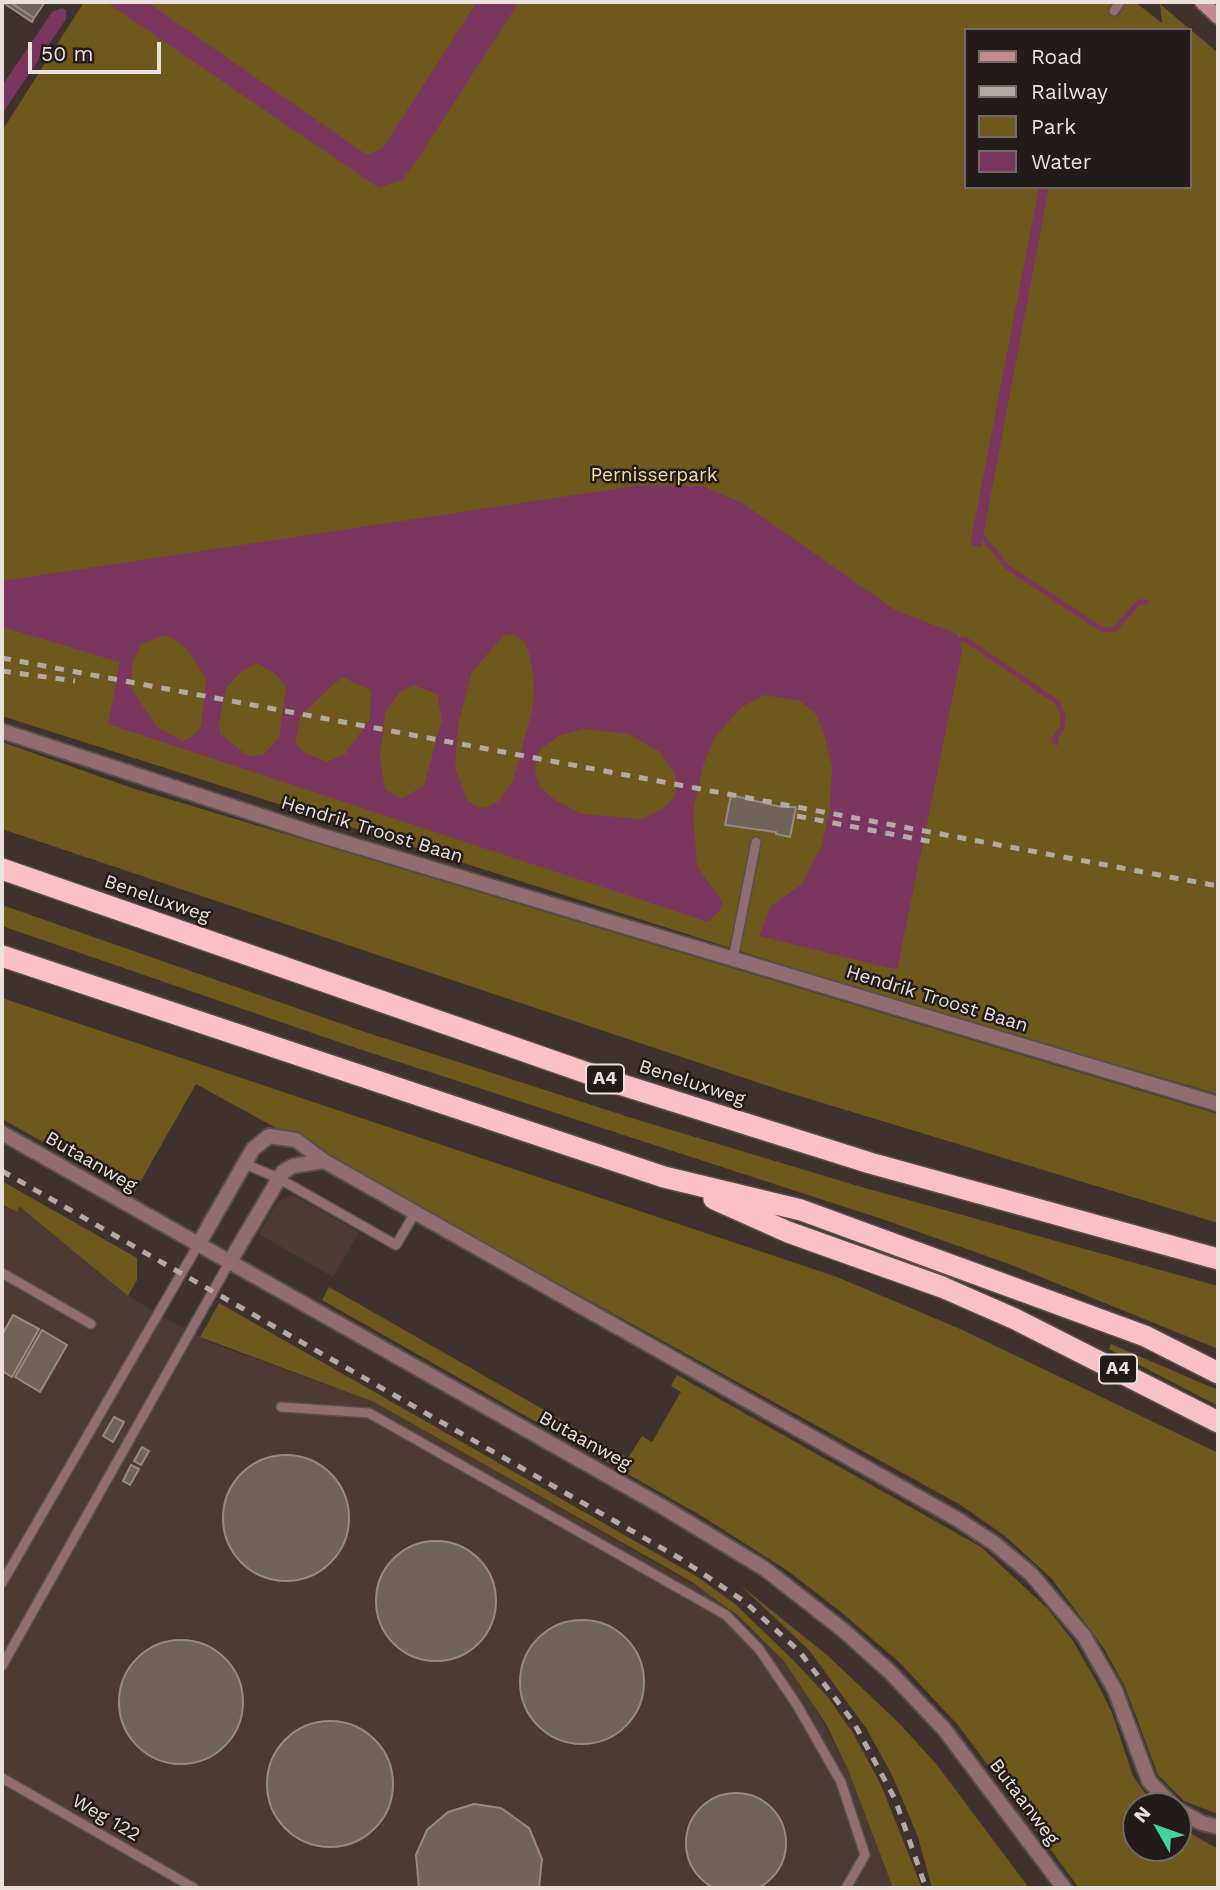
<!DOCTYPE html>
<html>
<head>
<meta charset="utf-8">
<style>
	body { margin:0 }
	#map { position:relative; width:1220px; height:1890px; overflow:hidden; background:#3f322e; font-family:"Work Sans",sans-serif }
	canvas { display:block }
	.frame { position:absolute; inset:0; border:4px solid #eae1de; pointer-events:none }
	.legend { position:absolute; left:964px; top:28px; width:228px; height:161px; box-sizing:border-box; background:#221b19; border:2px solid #726a68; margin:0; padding:9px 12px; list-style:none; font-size:21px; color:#eae1de }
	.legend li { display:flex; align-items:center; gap:14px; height:35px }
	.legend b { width:35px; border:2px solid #726a68 }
	.north { position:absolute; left:1122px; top:1792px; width:70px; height:70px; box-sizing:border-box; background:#221b19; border:2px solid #726a68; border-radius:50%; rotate:310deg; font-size:19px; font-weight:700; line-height:28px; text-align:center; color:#eae1de }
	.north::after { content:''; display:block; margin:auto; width:24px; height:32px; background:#45d49f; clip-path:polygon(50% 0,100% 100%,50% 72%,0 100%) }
	.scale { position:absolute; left:28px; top:42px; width:133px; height:32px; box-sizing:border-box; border:4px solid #eae1de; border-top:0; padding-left:9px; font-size:21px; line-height:24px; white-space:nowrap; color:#eae1de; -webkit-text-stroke:5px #221b19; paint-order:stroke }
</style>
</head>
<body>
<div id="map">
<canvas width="1220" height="1890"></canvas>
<div class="frame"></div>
<ul class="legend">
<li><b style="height:9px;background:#c58990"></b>Road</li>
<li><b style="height:9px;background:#b3a9a5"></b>Railway</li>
<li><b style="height:19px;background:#6f581c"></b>Park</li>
<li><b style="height:19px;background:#7b365f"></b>Water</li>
</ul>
<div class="north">N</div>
<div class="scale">50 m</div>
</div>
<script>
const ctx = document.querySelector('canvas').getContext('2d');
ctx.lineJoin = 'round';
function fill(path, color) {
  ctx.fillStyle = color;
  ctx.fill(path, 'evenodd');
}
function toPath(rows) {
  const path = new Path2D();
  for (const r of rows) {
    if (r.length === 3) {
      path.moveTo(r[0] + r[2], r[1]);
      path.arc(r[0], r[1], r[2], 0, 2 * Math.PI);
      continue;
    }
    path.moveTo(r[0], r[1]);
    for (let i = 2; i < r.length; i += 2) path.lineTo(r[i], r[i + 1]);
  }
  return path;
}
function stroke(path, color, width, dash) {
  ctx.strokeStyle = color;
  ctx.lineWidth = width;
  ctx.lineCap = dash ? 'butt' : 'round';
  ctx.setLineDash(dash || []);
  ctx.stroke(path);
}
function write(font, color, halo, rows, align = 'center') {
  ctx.font = font + ' "Work Sans",sans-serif';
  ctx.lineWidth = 5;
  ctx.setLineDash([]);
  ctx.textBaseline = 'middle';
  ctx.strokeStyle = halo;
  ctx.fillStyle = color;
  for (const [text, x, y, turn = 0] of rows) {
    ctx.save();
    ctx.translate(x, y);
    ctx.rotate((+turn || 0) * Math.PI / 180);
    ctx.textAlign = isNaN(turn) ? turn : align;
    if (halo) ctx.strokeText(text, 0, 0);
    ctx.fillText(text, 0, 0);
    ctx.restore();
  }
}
fill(toPath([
	[2,1181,19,1205,126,1294,159,1315,211,1343,374,1402,715,1597,784,1661,807,1691,849,1772,893,1888,2,1888],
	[293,1195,359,1232,333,1277,259,1234,277,1202]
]), '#4e3a34');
fill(toPath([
	[84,2,477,2,406,115,483,2,1135,2,1162,23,1160,4,1210,46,1218,53,1218,1094,897,1001,2,716,2,131],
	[966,30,1190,30,1190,187,966,187],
	[2,742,132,788,1218,1114,1218,1223,780,1090,2,829],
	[2,905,362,1031,638,1120,858,1186,1218,1286,1218,1349,1009,1264,882,1219,356,1048,2,926],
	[2,998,837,1277,958,1328,1218,1453,1218,1814,1184,1801,1158,1775,1125,1687,1103,1647,1052,1579,1005,1536,959,1504,196,1084,134,1193,2,1119],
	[2,1181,137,1258,137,1280,128,1296,19,1206,17,1212,2,1204],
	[329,1287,628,1458,642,1436,652,1442,681,1392,671,1386,677,1375,981,1547,1048,1609,1073,1641,1096,1681,1112,1713,1133,1776,1154,1806,1136,1806,1136,1848,1178,1848,1178,1826,1218,1849,1218,1888,1079,1888,958,1725,899,1662,841,1612,788,1571,705,1518,322,1300],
	[219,1303,696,1576,734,1603,793,1660,827,1696,853,1733,881,1785,922,1888,893,1888,849,1772,826,1724,784,1661,737,1615,692,1582,374,1402,200,1337],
	[1111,1344,1218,1390,1218,1406,1109,1349],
	[740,1585,827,1655,899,1723,937,1765,1029,1888,932,1888,918,1837,892,1775,866,1728,809,1650]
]), '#6f581c');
fill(toPath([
	[106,2,147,2,367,155,382,149,477,2,519,2,412,168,403,179,379,188],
	[62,8,66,10,66,19,2,114,2,86,52,12],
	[1039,187,1049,187,981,547,972,546,971,540],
	[641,485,703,486,744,504,895,610,957,634,962,652,897,970,759,936,771,906,802,884,821,847,830,810,832,766,823,731,816,714,800,701,764,695,742,707,715,737,703,766,693,812,697,866,722,901,721,909,708,922,108,724,120,662,2,627,2,581],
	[512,634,524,641,529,654,534,679,533,707,513,781,501,799,489,807,478,808,467,800,455,768,458,725,472,672,503,636],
	[166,635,187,649,206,679,201,726,193,736,183,741,157,727,131,688,132,664,141,644],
	[257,663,277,675,286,688,279,738,263,755,248,756,220,734,219,723,226,688,241,672],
	[342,677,371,690,370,719,345,754,327,762,305,753,295,742,301,715],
	[413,685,437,694,442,720,424,785,402,799,385,789,380,758,385,713,400,692],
	[584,729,628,734,660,752,675,774,675,797,662,809,641,819,582,814,555,800,540,787,535,772,536,758,542,748,559,736]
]), '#7b365f');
stroke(toPath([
	[983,537,1007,567,1103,630,1115,629,1139,602,1146,602],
	[959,640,965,639,1057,702,1063,716,1062,728,1054,739,1056,743]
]), '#7b365f', 5);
const building = toPath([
	[2,2,10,2,34,18,32,22,2,2],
	[10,2,45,2,34,18,10,2],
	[731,795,781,807,796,807,790,837,776,834,776,832,725,825,731,795],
	[13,1315,39,1329,12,1377,2,1371,2,1335,13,1315],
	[42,1330,67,1345,40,1392,15,1377,42,1330],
	[114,1417,124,1422,113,1442,103,1436,114,1417],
	[142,1447,149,1451,141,1465,134,1461,142,1447],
	[286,1518,63],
	[131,1465,139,1469,130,1485,123,1481,131,1465],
	[436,1601,60],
	[582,1682,62],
	[181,1702,62],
	[330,1784,63],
	[736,1843,50],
	[474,1804,501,1808,529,1828,542,1859,539,1888,419,1888,416,1855,427,1830,448,1812,474,1804]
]);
fill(building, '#70645a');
stroke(building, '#978a80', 2);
const lane = toPath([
	[1114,11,1120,2],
	[733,959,756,842],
	[245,1164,278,1178,396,1245,415,1213],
	[2,1273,91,1324],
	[281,1407,369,1413,726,1615,759,1649,797,1705,841,1782,865,1855,846,1888],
	[2,1583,198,1245],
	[2,1666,229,1263],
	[2,1778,194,1888]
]);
const street = toPath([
	[2,731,316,834,1218,1104],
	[2,1133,663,1507,765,1569,843,1630,890,1672,944,1729,1064,1888],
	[198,1245,253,1149,269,1136,296,1140,324,1161,957,1519,994,1543,1031,1574,1084,1636,1115,1690,1149,1781,1173,1806],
	[229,1263,283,1172,293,1166,324,1161],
	[1178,1810,1202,1823,1218,1827]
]);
const secondary = toPath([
	[1202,2,1218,17]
]);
const highway = toPath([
	[2,869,613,1082,870,1163,1218,1259],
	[2,956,664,1177,801,1210,1145,1336,1218,1373],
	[714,1199,788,1232,942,1287,1015,1319,1218,1422]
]);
stroke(lane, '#5a4e4a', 12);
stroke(street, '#5a4e4a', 18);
stroke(secondary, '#5a4e4a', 18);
stroke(highway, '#5a4e4a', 24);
stroke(lane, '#916c70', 9);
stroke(street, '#916c70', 14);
stroke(secondary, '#c58990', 14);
stroke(highway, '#f9c1c7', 21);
stroke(toPath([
	[2,658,1218,886],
	[2,671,75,681],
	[797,816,938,843],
	[2,1171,681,1559,745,1602,799,1651,854,1723,895,1799,926,1888]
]), '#b3a9a5', 5, [9, 9]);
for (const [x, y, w] of [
	[605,1079,38],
	[1118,1369,38]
]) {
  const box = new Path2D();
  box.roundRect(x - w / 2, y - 14.5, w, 29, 5);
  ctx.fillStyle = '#221b19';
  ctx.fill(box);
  stroke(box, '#eae1de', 2);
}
write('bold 18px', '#eae1de', null, [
	["A4",605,1079],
	["A4",1118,1369]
]);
write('19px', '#f9dfa2', '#221b19', [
	["Pernisserpark",654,475]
]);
write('19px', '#eae1de', '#221b19', [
	["Hendrik Troost Baan",372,830,17],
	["Beneluxweg",157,899,19],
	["Hendrik Troost Baan",937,999,17],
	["Beneluxweg",692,1083,18],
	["Butaanweg",91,1162,30],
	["Butaanweg",585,1441,29],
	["Butaanweg",1024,1802,53],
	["Weg 122",106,1818,30]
]);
</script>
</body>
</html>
